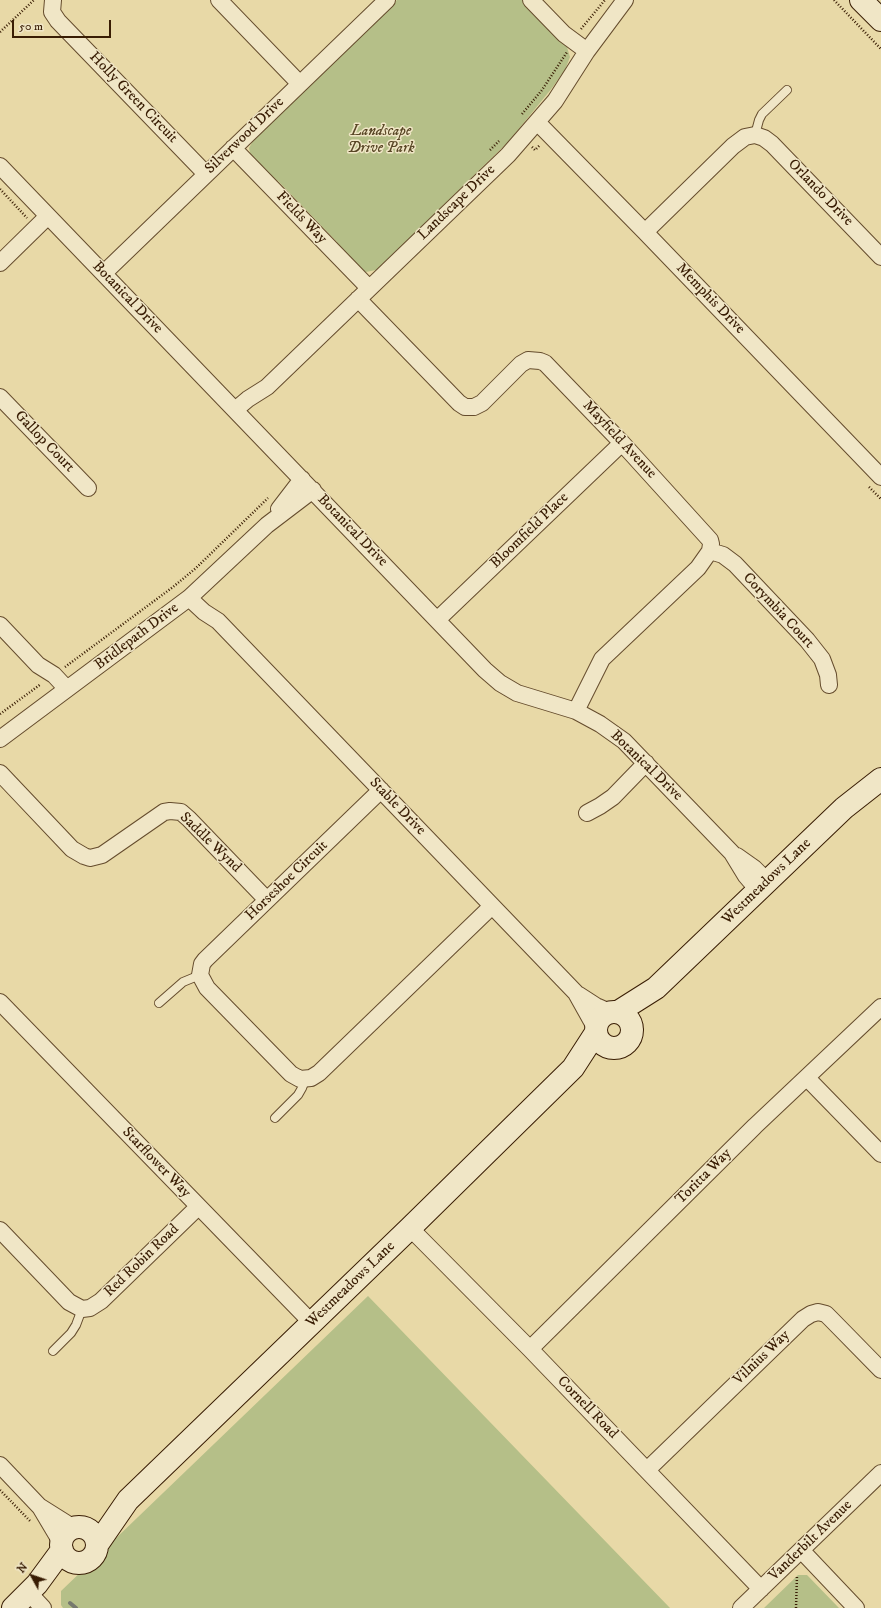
<!DOCTYPE html>
<html>
<head>
<meta charset="utf-8">
<style>
	body { margin:0 }
	#map { position:relative; width:881px; height:1608px; overflow:hidden; background:#e8d9a7; font-family:"IM FELL DW Pica",serif }
	canvas { display:block }
	.north { position:absolute; left:12px; top:1556px; width:40px; height:40px; -webkit-text-stroke:3px #f0e6c6; paint-order:stroke; rotate:310deg; font-size:11px; font-weight:700; line-height:16px; text-align:center; color:#391d04 }
	.north::after { content:''; display:block; margin:auto; width:14px; height:18px; background:#391d04; clip-path:polygon(50% 0,100% 100%,50% 72%,0 100%) }
	.scale { position:absolute; left:12px; top:20px; width:99px; height:18px; box-sizing:border-box; border:2px solid #391d04; border-top:0; padding-left:5px; font-size:12px; line-height:14px; white-space:nowrap; color:#391d04; -webkit-text-stroke:3px #f0e6c6; paint-order:stroke }
</style>
</head>
<body>
<div id="map">
<canvas width="881" height="1608"></canvas>
<div class="north">N</div>
<div class="scale">50 m</div>
</div>
<script>
const ctx = document.querySelector('canvas').getContext('2d');
ctx.lineJoin = 'round';
function fill(path, color) {
  ctx.fillStyle = color;
  ctx.fill(path, 'evenodd');
}
function toPath(rows) {
  const path = new Path2D();
  for (const r of rows) {
    if (r.length === 3) {
      path.moveTo(r[0] + r[2], r[1]);
      path.arc(r[0], r[1], r[2], 0, 2 * Math.PI);
      continue;
    }
    path.moveTo(r[0], r[1]);
    for (let i = 2; i < r.length; i += 2) path.lineTo(r[i], r[i + 1]);
  }
  return path;
}
function stroke(path, color, width, dash) {
  ctx.strokeStyle = color;
  ctx.lineWidth = width;
  ctx.lineCap = dash ? 'butt' : 'round';
  ctx.setLineDash(dash || []);
  ctx.stroke(path);
}
function write(font, color, halo, rows, align = 'center') {
  ctx.font = font + ' "IM FELL DW Pica",serif';
  ctx.lineWidth = 3;
  ctx.setLineDash([]);
  ctx.textBaseline = 'middle';
  ctx.strokeStyle = halo;
  ctx.fillStyle = color;
  for (const [text, x, y, turn = 0] of rows) {
    ctx.save();
    ctx.translate(x, y);
    ctx.rotate((+turn || 0) * Math.PI / 180);
    ctx.textAlign = isNaN(turn) ? turn : align;
    if (halo) ctx.strokeText(text, 0, 0);
    ctx.fillText(text, 0, 0);
    ctx.restore();
  }
}
fill(toPath([
	[397,0,522,0,567,47,570,57,565,70,552,88,509,141,380,267,376,270,366,272,362,271,337,248,337,242,278,181,271,179,251,157,249,148,255,137],
	[368,1296,670,1608,63,1608,61,1605,61,1591],
	[798,1575,807,1575,839,1608,764,1608]
]), '#b5bf88');
stroke(toPath([
	[70,1603,76,1608]
]), '#76796e', 4);
const lane = toPath([
	[755,135,759,120,762,114,787,90],
	[159,1003,183,982,200,975],
	[275,1118,298,1095,302,1088,305,1080],
	[53,1351,71,1333,76,1325,82,1309]
]);
const street = toPath([
	[53,0,52,12,58,21,206,174],
	[219,0,300,84],
	[531,0,564,34,587,51],
	[537,122,645,232,881,477],
	[233,148,369,288],
	[0,166,485,670,500,683,517,693,576,711,600,724,624,741,732,853,746,876,758,890],
	[645,232,733,146,745,137,755,135,764,138,772,144,881,257],
	[0,263,48,216],
	[104,273,387,0],
	[358,299,459,403,465,407,474,407,482,403,521,364,528,360,540,361,545,363,622,443,710,540,711,544,710,551,698,568,602,659,576,711],
	[0,397,88,488],
	[235,410,248,399,267,387,508,155,555,101,587,51,625,0],
	[279,509,302,479],
	[710,551,723,555,735,564,807,640,822,659,828,675,829,685],
	[189,598,204,612,218,621,576,993,595,1027],
	[437,620,622,443],
	[0,625,38,665,54,675,67,689],
	[0,739,189,598,267,525,313,490],
	[0,773,72,849,84,856,90,858,102,855,164,812,170,811,181,812,189,819,267,900],
	[381,790,205,960,202,964,200,975,207,988,291,1074,300,1079,311,1078,319,1073,492,906],
	[587,813,600,806,613,797,646,763],
	[737,856,754,868,767,881],
	[579,995,596,1006,610,1012],
	[0,1002,312,1323],
	[807,1078,881,1154],
	[410,1228,530,1349,761,1589],
	[0,1230,69,1302,82,1309,90,1308,101,1301,198,1207],
	[530,1349,755,1126,881,1007],
	[0,1465,39,1506,74,1528],
	[647,1470,803,1319,811,1314,818,1312,826,1314,831,1319,881,1370],
	[40,1507,62,1544],
	[801,1550,856,1608],
	[29,1593,43,1608],
	[741,1608,881,1473]
]);
const secondary = toPath([
	[861,0,881,20],
	[614,1030,18],
	[618,1012,656,988,844,808,881,779],
	[79,1545,18],
	[97,1545,128,1500,410,1228,573,1068,595,1034],
	[13,1608,37,1584,62,1550]
]);
stroke(lane, '#654c2d', 10);
stroke(street, '#654c2d', 18);
stroke(secondary, '#391d04', 24);
stroke(toPath([
	[834,0,881,49],
	[581,29,605,0],
	[0,32,34,0],
	[522,114,542,90,567,52],
	[532,147,535,150,540,145],
	[490,150,499,141],
	[0,189,27,218],
	[869,487,881,499],
	[65,667,173,587,196,568,268,498],
	[0,714,41,684],
	[0,1490,31,1522],
	[796,1608,797,1575]
]), '#391d04', 2.5, [1, 2]);
stroke(lane, '#f0e6c6', 8);
stroke(street, '#f0e6c6', 16);
stroke(secondary, '#f0e6c6', 22);
write('15px', '#391d04', '#f0e6c6', [
	["Holly Green Circuit",133,98,46],
	["Silverwood Drive",245,136,-44],
	["Orlando Drive",820,193,46],
	["Landscape Drive",457,203,-44],
	["Fields Way",301,218,46],
	["Botanical Drive",127,298,46],
	["Memphis Drive",710,299,46],
	["Mayfield Avenue",619,440,47],
	["Gallop Court",44,442,46],
	["Botanical Drive",352,531,46],
	["Bloomfield Place",530,531,-44],
	["Corymbia Court",778,611,47],
	["Bridlepath Drive",137,637,-37],
	["Botanical Drive",646,766,44],
	["Stable Drive",397,807,46],
	["Saddle Wynd",210,843,44],
	["Horseshoe Circuit",287,881,-44],
	["Westmeadows Lane",767,882,-44],
	["Starflower Way",156,1163,46],
	["Toritta Way",704,1177,-45],
	["Red Robin Road",142,1261,-44],
	["Westmeadows Lane",351,1285,-44],
	["Vilnius Way",762,1358,-44],
	["Cornell Road",587,1408,46],
	["Vanderbilt Avenue",811,1541,-44]
]);
write('italic 15px', '#584625', '#f0e6c6', [
	["Landscape",381,132],
	["Drive Park",381,149]
]);
</script>
</body>
</html>
